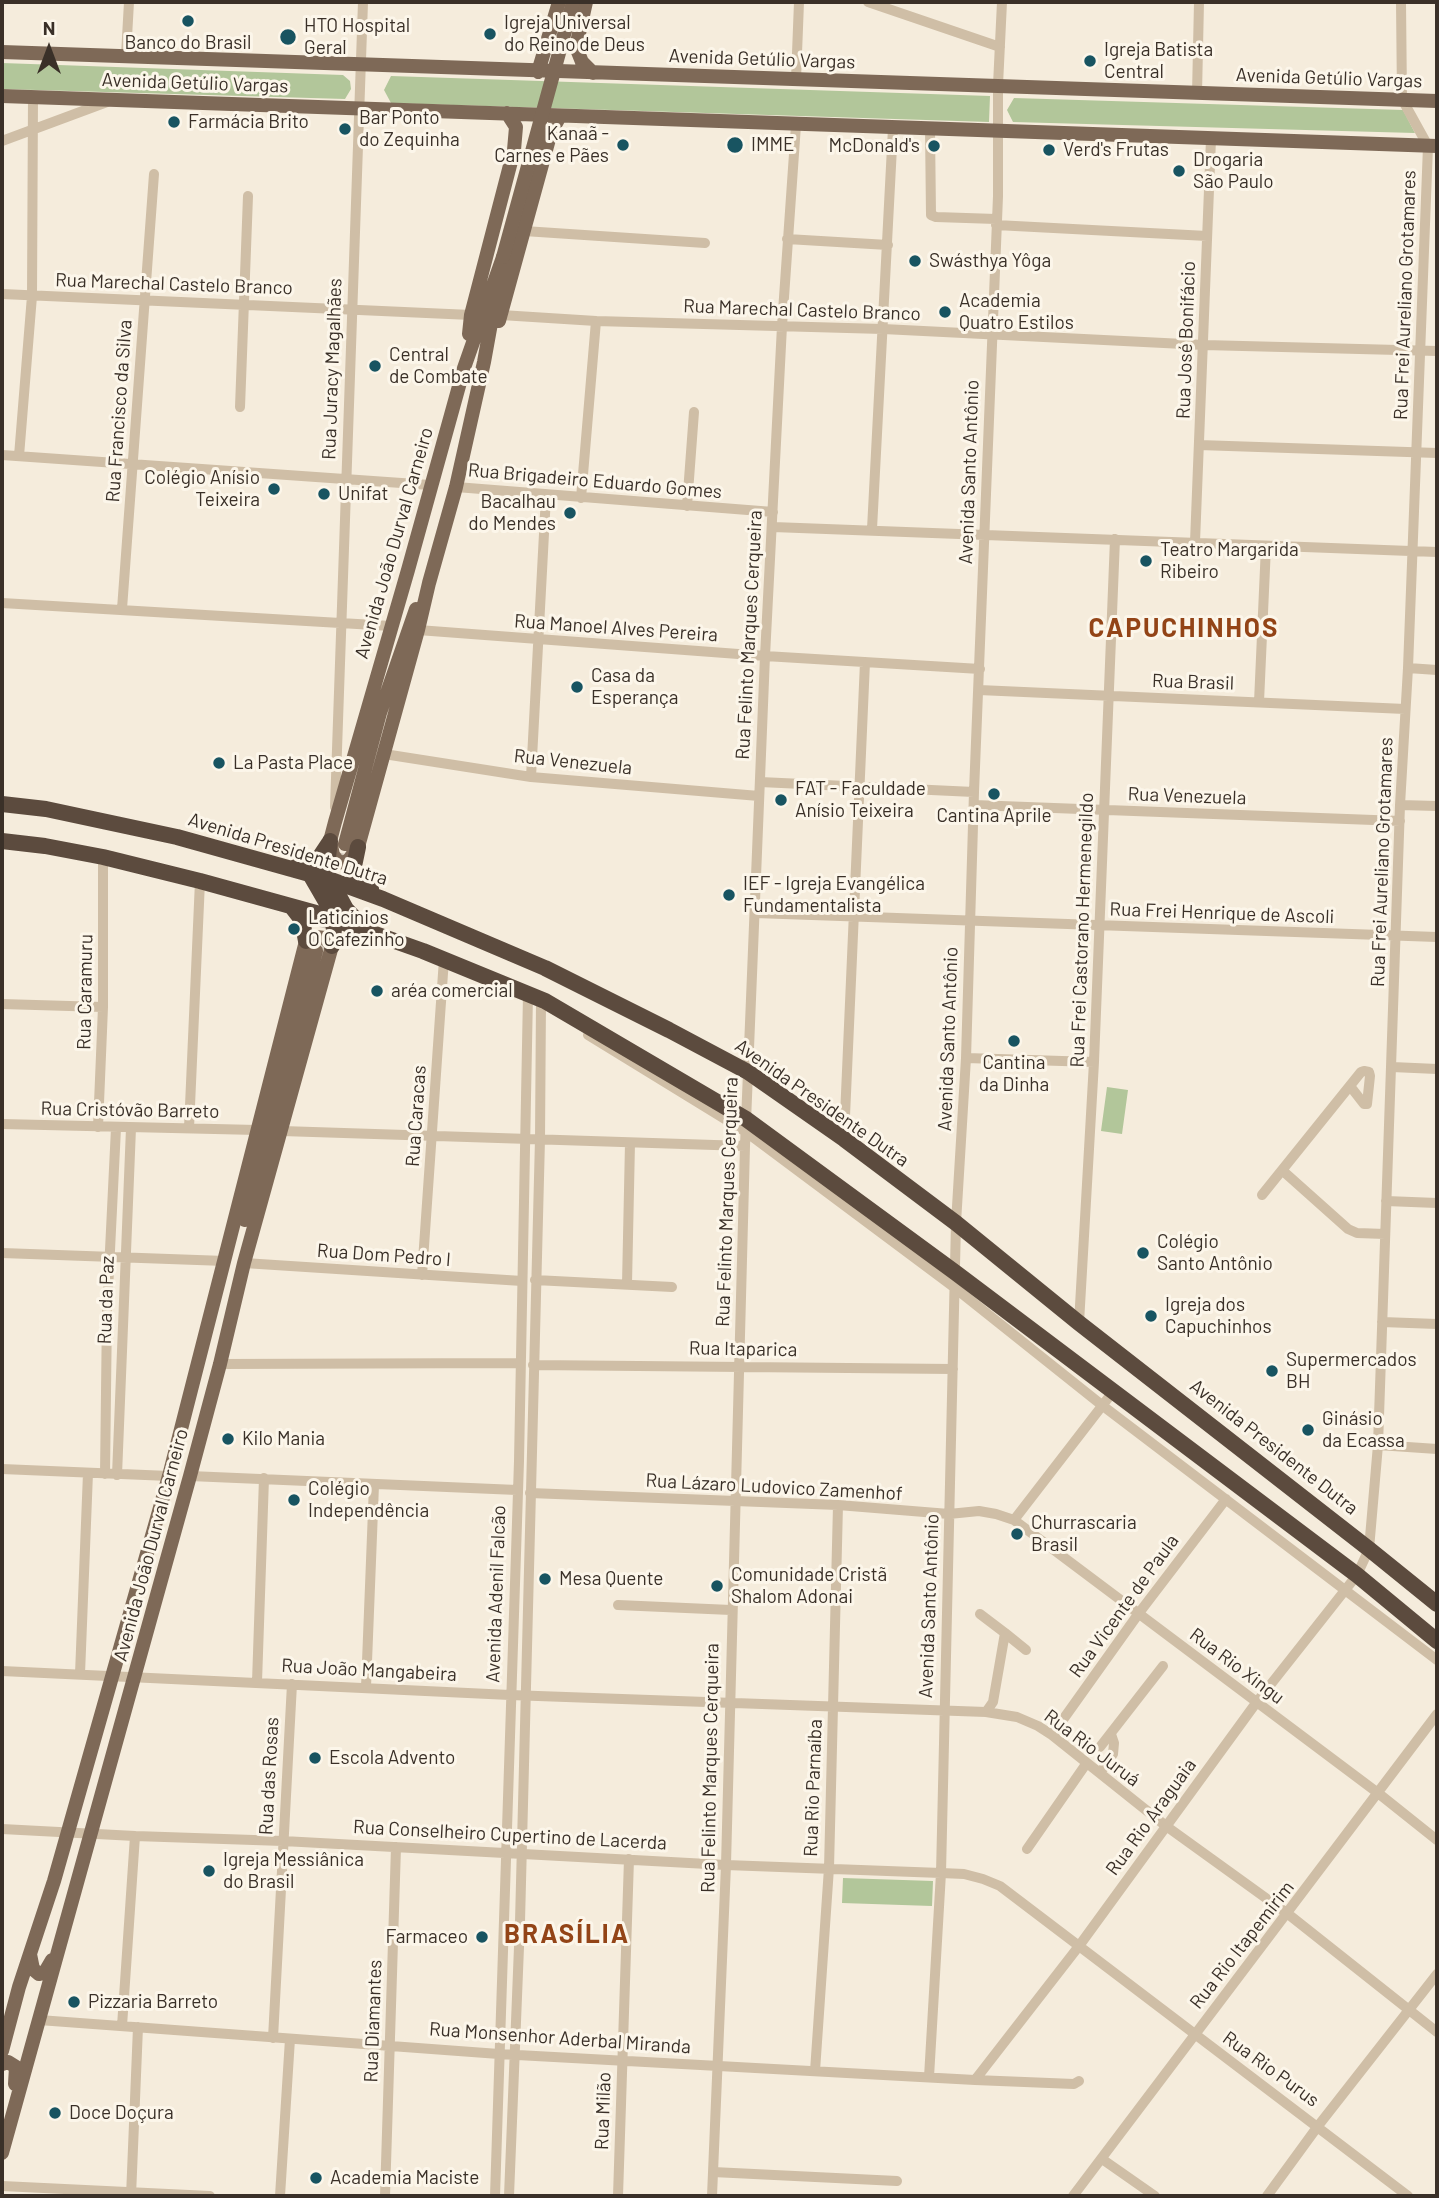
<!DOCTYPE html>
<html>
<head>
<meta charset="utf-8">
<style>
	body { margin:0 }
	#map { position:relative; width:1439px; height:2198px; overflow:hidden; background:#f5ecdc; font-family:Barlow,sans-serif }
	canvas { display:block }
	.frame { position:absolute; inset:0; border:4px solid #3a3028; pointer-events:none }
	.north { position:absolute; left:14px; top:14px; width:70px; height:70px; -webkit-text-stroke:5px #fcf6ea; paint-order:stroke; rotate:0deg; font-size:19px; font-weight:700; line-height:28px; text-align:center; color:#3a3028 }
	.north::after { content:''; display:block; margin:auto; width:24px; height:32px; background:#3a3028; clip-path:polygon(50% 0,100% 100%,50% 72%,0 100%) }
</style>
</head>
<body>
<div id="map">
<canvas width="1439" height="2198"></canvas>
<div class="frame"></div>
<div class="north">N</div>
</div>
<script>
const ctx = document.querySelector('canvas').getContext('2d');
ctx.lineJoin = 'round';
function fill(path, color) {
  ctx.fillStyle = color;
  ctx.fill(path, 'evenodd');
}
function toPath(rows) {
  const path = new Path2D();
  for (const r of rows) {
    path.moveTo(r[0], r[1]);
    for (let i = 2; i < r.length; i += 2) path.lineTo(r[i], r[i + 1]);
  }
  return path;
}
function stroke(path, color, width, dash) {
  ctx.strokeStyle = color;
  ctx.lineWidth = width;
  ctx.lineCap = dash ? 'butt' : 'round';
  ctx.setLineDash(dash || []);
  ctx.stroke(path);
}
function write(font, color, halo, rows, align = 'center') {
  ctx.font = font + ' Barlow,sans-serif';
  ctx.lineWidth = 6;
  ctx.setLineDash([]);
  ctx.textBaseline = 'middle';
  ctx.strokeStyle = halo;
  ctx.fillStyle = color;
  for (const [text, x, y, turn = 0] of rows) {
    ctx.save();
    ctx.translate(x, y);
    ctx.rotate((+turn || 0) * Math.PI / 180);
    ctx.textAlign = isNaN(turn) ? turn : align;
    if (halo) ctx.strokeText(text, 0, 0);
    ctx.fillText(text, 0, 0);
    ctx.restore();
  }
}
fill(toPath([
	[2,63,343,75,350,81,351,89,345,99,2,89],
	[391,76,990,96,989,122,391,103,384,90],
	[1014,98,1403,110,1415,133,1013,122,1007,110],
	[1107,1087,1128,1090,1122,1134,1101,1131],
	[843,1878,933,1881,932,1906,842,1903]
]), '#b2c69a');
stroke(toPath([
	[317,948,345,844]
]), '#d0c6b8', 14, [14, 7]);
stroke(toPath([
	[868,2,1000,47],
	[126,55,129,2],
	[796,79,799,2],
	[1197,94,1199,2],
	[930,129,931,215,936,217,996,219],
	[2,141,107,102],
	[996,225,1207,236],
	[524,231,705,243],
	[787,239,888,245],
	[2,294,471,315],
	[501,315,596,321,883,329,1204,345,1437,351],
	[240,407,248,196],
	[1199,445,1437,453],
	[2,455,430,485],
	[19,456,32,296,33,97],
	[456,487,773,512],
	[581,498,596,321],
	[687,506,694,412],
	[773,527,1437,552],
	[872,529,893,128],
	[1195,542,1211,139],
	[2,603,391,626],
	[122,609,154,174],
	[418,630,765,656,980,669],
	[1408,668,1437,670],
	[979,690,1405,709],
	[1259,702,1266,546],
	[384,754,531,777,759,796],
	[531,777,546,496],
	[760,782,974,792],
	[974,805,1400,821],
	[1400,805,1437,806],
	[335,807,363,2],
	[755,913,1437,937],
	[2,1004,103,1007],
	[588,1035,746,1132,955,1288,1103,1406,1437,1660],
	[966,1058,1094,1062],
	[1392,1067,1437,1069],
	[2,1124,257,1130],
	[98,1127,103,1007,103,857],
	[189,1128,200,881],
	[282,1131,745,1146],
	[844,1139,865,662],
	[1283,1171,1348,1229,1357,1233,1385,1234],
	[1262,1195,1361,1072,1364,1071,1369,1072,1370,1076,1367,1104,1364,1104,1350,1086],
	[1386,1201,1437,1203],
	[2,1253,225,1261],
	[244,1263,522,1281],
	[422,1275,444,959],
	[535,1280,672,1287],
	[627,1284,630,1143],
	[1382,1322,1437,1324],
	[1079,1323,1094,1062,1115,539],
	[220,1364,519,1363],
	[533,1365,953,1369],
	[1378,1445,1437,1449],
	[2,1469,169,1476],
	[105,1474,107,1311,116,1128],
	[117,1475,131,1128],
	[190,1476,517,1490],
	[530,1493,838,1505,949,1514,979,1511,996,1514,1014,1520,1378,1793,1437,1840],
	[1014,1520,1112,1393],
	[618,1605,731,1610],
	[980,1614,1005,1633,993,1702,986,1712],
	[1005,1633,1026,1650],
	[2,1671,510,1695,986,1712,1017,1717,1038,1726,1052,1735,1166,1826,1288,1914,1437,2032],
	[80,1674,88,1473],
	[257,1682,264,1478],
	[366,1687,374,1485],
	[1052,1735,1139,1613,1226,1499],
	[1100,1747,1163,1666],
	[1100,1773,1113,1754,1114,1743,1111,1734],
	[2,1829,135,1836,283,1841,726,1865,941,1873,964,1874,983,1879,1000,1886,1408,2196],
	[1027,1849,1086,1764],
	[39,2020,499,2054,975,2080,1074,2084,1079,2081],
	[122,2026,135,1836],
	[273,2038,292,1684],
	[815,2071,829,1868,838,1505],
	[929,2077,941,1873,956,1223,966,1058,974,792,998,196,998,85,1002,2],
	[975,2080,1079,1946,1256,1703,1357,1575,1369,1549,1378,1445,1400,805,1408,668,1428,146,1402,99,1401,2],
	[1102,2159,1155,2196],
	[713,2172,897,2181],
	[2,2186,210,2196],
	[131,2196,138,2027],
	[280,2196,290,2039],
	[385,2196,396,1847],
	[495,2196,519,1461,528,994],
	[509,2196,520,1922,540,1139,541,1000],
	[618,2196,629,1859],
	[712,2196,726,1865,745,1146,765,656,782,326,796,125],
	[1073,2196,1437,1714],
	[1267,2196,1318,2126,1437,1974]
]), '#cfbea6', 10);
stroke(toPath([
	[586,2,576,47,582,62,593,73],
	[2,52,1437,101],
	[538,72,559,2],
	[2,96,1437,146],
	[503,257,484,362,456,487,429,583,418,630,358,847,348,861,339,863,333,855,330,841,335,822,408,570,464,368,503,257],
	[499,321,551,132,560,116],
	[469,334,471,315,514,150,516,127,507,113],
	[345,844,380,713,416,609],
	[245,1220,316,951],
	[30,1954,33,1969,39,1974,45,1972,52,1960],
	[2,2051,19,1987,54,1881,169,1476,306,941,316,937,325,938,332,946,244,1263,220,1364,190,1476,2,2153],
	[2,2064,8,2062,16,2067,15,2084]
]), '#7e6957', 14);
stroke(toPath([
	[2,804,46,809,177,837,331,880,383,899,545,968,669,1030,748,1072,844,1139,956,1223,1079,1323,1369,1549,1437,1604],
	[2,841,45,846,103,857,200,881,316,913,423,951,545,1001,746,1119,956,1273,1357,1575,1437,1641],
	[330,841,326,872,346,909,364,928],
	[358,847,353,871,357,882,371,889],
	[291,869,319,858,329,843],
	[311,876,329,907,332,919,334,929,332,946],
	[292,907,302,920,306,941]
]), '#5c4b3e', 16);
stroke(toPath([
	[503,257,573,2]
]), '#7e6957', 14);
for (const [x, y, r, color] of [
	[188,21,7,"#185461"],
	[490,34,7,"#185461"],
	[288,37,9,"#185461"],
	[1090,61,7,"#185461"],
	[174,122,7,"#185461"],
	[345,129,7,"#185461"],
	[623,145,7,"#185461"],
	[735,145,9,"#185461"],
	[934,146,7,"#185461"],
	[1049,150,7,"#185461"],
	[1179,171,7,"#185461"],
	[915,261,7,"#185461"],
	[945,312,7,"#185461"],
	[375,366,7,"#185461"],
	[274,489,7,"#185461"],
	[324,494,7,"#185461"],
	[570,513,7,"#185461"],
	[1146,561,7,"#185461"],
	[577,687,7,"#185461"],
	[219,763,7,"#185461"],
	[994,794,7,"#185461"],
	[781,800,7,"#185461"],
	[729,895,7,"#185461"],
	[294,929,7,"#185461"],
	[377,991,7,"#185461"],
	[1014,1041,7,"#185461"],
	[1143,1253,7,"#185461"],
	[1151,1316,7,"#185461"],
	[1272,1371,7,"#185461"],
	[1308,1430,7,"#185461"],
	[228,1439,7,"#185461"],
	[294,1500,7,"#185461"],
	[1017,1534,7,"#185461"],
	[545,1579,7,"#185461"],
	[717,1586,7,"#185461"],
	[315,1758,7,"#185461"],
	[209,1871,7,"#185461"],
	[482,1937,7,"#185461"],
	[74,2002,7,"#185461"],
	[55,2113,7,"#185461"],
	[316,2178,7,"#185461"]
]) {
  const dot = new Path2D();
  dot.arc(x, y, r, 0, 2 * Math.PI);
  ctx.fillStyle = color;
  ctx.fill(dot);
  stroke(dot, '#fcf6ea', 2.5);
}
write('19px', '#3a3028', '#fcf6ea', [
	["Igreja Universal",504,23],
	["do Reino de Deus",504,45],
	["HTO Hospital",304,26],
	["Geral",304,48],
	["Banco do Brasil",188,43,"center"],
	["Igreja Batista",1104,50],
	["Central",1104,72],
	["Bar Ponto",359,118],
	["do Zequinha",359,140],
	["Farmácia Brito",188,122],
	["Kanaã -",609,134,"right"],
	["Carnes e Pães",609,156,"right"],
	["IMME",751,145],
	["McDonald's",920,146,"right"],
	["Verd's Frutas",1063,150],
	["Drogaria",1193,160],
	["São Paulo",1193,182],
	["Swásthya Yôga",929,261],
	["Academia",959,301],
	["Quatro Estilos",959,323],
	["Central",389,355],
	["de Combate",389,377],
	["Colégio Anísio",260,478,"right"],
	["Teixeira",260,500,"right"],
	["Unifat",338,494],
	["Bacalhau",556,502,"right"],
	["do Mendes",556,524,"right"],
	["Teatro Margarida",1160,550],
	["Ribeiro",1160,572],
	["Casa da",591,676],
	["Esperança",591,698],
	["La Pasta Place",233,763],
	["FAT - Faculdade",795,789],
	["Anísio Teixeira",795,811],
	["Cantina Aprile",994,816,"center"],
	["IEF - Igreja Evangélica",743,884],
	["Fundamentalista",743,906],
	["Laticínios",308,918],
	["O Cafezinho",308,940],
	["aréa comercial",391,991],
	["Cantina",1014,1063,"center"],
	["da Dinha",1014,1085,"center"],
	["Colégio",1157,1242],
	["Santo Antônio",1157,1264],
	["Igreja dos",1165,1305],
	["Capuchinhos",1165,1327],
	["Supermercados",1286,1360],
	["BH",1286,1382],
	["Ginásio",1322,1419],
	["da Ecassa",1322,1441],
	["Kilo Mania",242,1439],
	["Colégio",308,1489],
	["Independência",308,1511],
	["Churrascaria",1031,1523],
	["Brasil",1031,1545],
	["Comunidade Cristã",731,1575],
	["Shalom Adonai",731,1597],
	["Mesa Quente",559,1579],
	["Escola Advento",329,1758],
	["Igreja Messiânica",223,1860],
	["do Brasil",223,1882],
	["Farmaceo",468,1937,"right"],
	["Pizzaria Barreto",88,2002],
	["Doce Doçura",69,2113],
	["Academia Maciste",330,2178]
], 'left');
write('19px', '#3a3028', '#fcf6ea', [
	["Avenida Getúlio Vargas",762,59,2],
	["Avenida Getúlio Vargas",1329,78,2],
	["Avenida Getúlio Vargas",195,83,2],
	["Rua Marechal Castelo Branco",174,284,2],
	["Rua Frei Aureliano Grotamares",1405,295,-88],
	["Rua Marechal Castelo Branco",802,310,2],
	["Rua José Bonifácio",1186,340,-88],
	["Rua Juracy Magalhães",332,369,-88],
	["Rua Francisco da Silva",119,411,-86],
	["Avenida Santo Antônio",969,472,-88],
	["Rua Brigadeiro Eduardo Gomes",595,481,5],
	["Avenida João Durval Carneiro",394,543,-74],
	["Rua Manoel Alves Pereira",616,628,4],
	["Rua Felinto Marques Cerqueira",749,635,-87],
	["Rua Brasil",1193,682,2],
	["Rua Venezuela",573,762,6],
	["Rua Venezuela",1187,796,2],
	["Avenida Presidente Dutra",288,849,17],
	["Rua Frei Aureliano Grotamares",1382,862,-88],
	["Rua Frei Henrique de Ascoli",1222,913,2],
	["Rua Frei Castorano Hermenegildo",1082,930,-88],
	["Rua Caramuru",85,992,-89],
	["Avenida Santo Antônio",948,1039,-88],
	["Avenida Presidente Dutra",822,1103,35],
	["Rua Cristóvão Barreto",130,1110,1],
	["Rua Caracas",416,1116,-86],
	["Rua Felinto Marques Cerqueira",727,1202,-88],
	["Rua Dom Pedro I",384,1255,4],
	["Rua da Paz",106,1300,-88],
	["Rua Itaparica",743,1349,1],
	["Avenida Presidente Dutra",1274,1447,38],
	["Rua Lázaro Ludovico Zamenhof",774,1487,3],
	["Avenida João Durval Carneiro",151,1545,-75],
	["Avenida Adenil Falcão",496,1594,-88],
	["Avenida Santo Antônio",929,1606,-88],
	["Rua Vicente de Paula",1124,1606,-54],
	["Rua Rio Xingu",1237,1666,37],
	["Rua João Mangabeira",369,1670,3],
	["Rua Rio Juruá",1092,1748,37],
	["Rua Felinto Marques Cerqueira",710,1768,-89],
	["Rua das Rosas",269,1776,-87],
	["Rua Rio Parnaíba",813,1788,-88],
	["Rua Rio Araguaia",1151,1817,-54],
	["Rua Conselheiro Cupertino de Lacerda",510,1835,3],
	["Rua Rio Itapemirim",1242,1945,-52],
	["Rua Diamantes",373,2021,-88],
	["Rua Monsenhor Aderbal Miranda",560,2038,4],
	["Rua Rio Purus",1271,2069,36],
	["Rua Milão",603,2111,-88]
]);
ctx.letterSpacing = '2px';
write('bold 26px', '#934417', '#fcf6ea', [
	["CAPUCHINHOS",1184,628],
	["BRASÍLIA",567,1934]
]);
ctx.letterSpacing = '0px';
</script>
</body>
</html>
